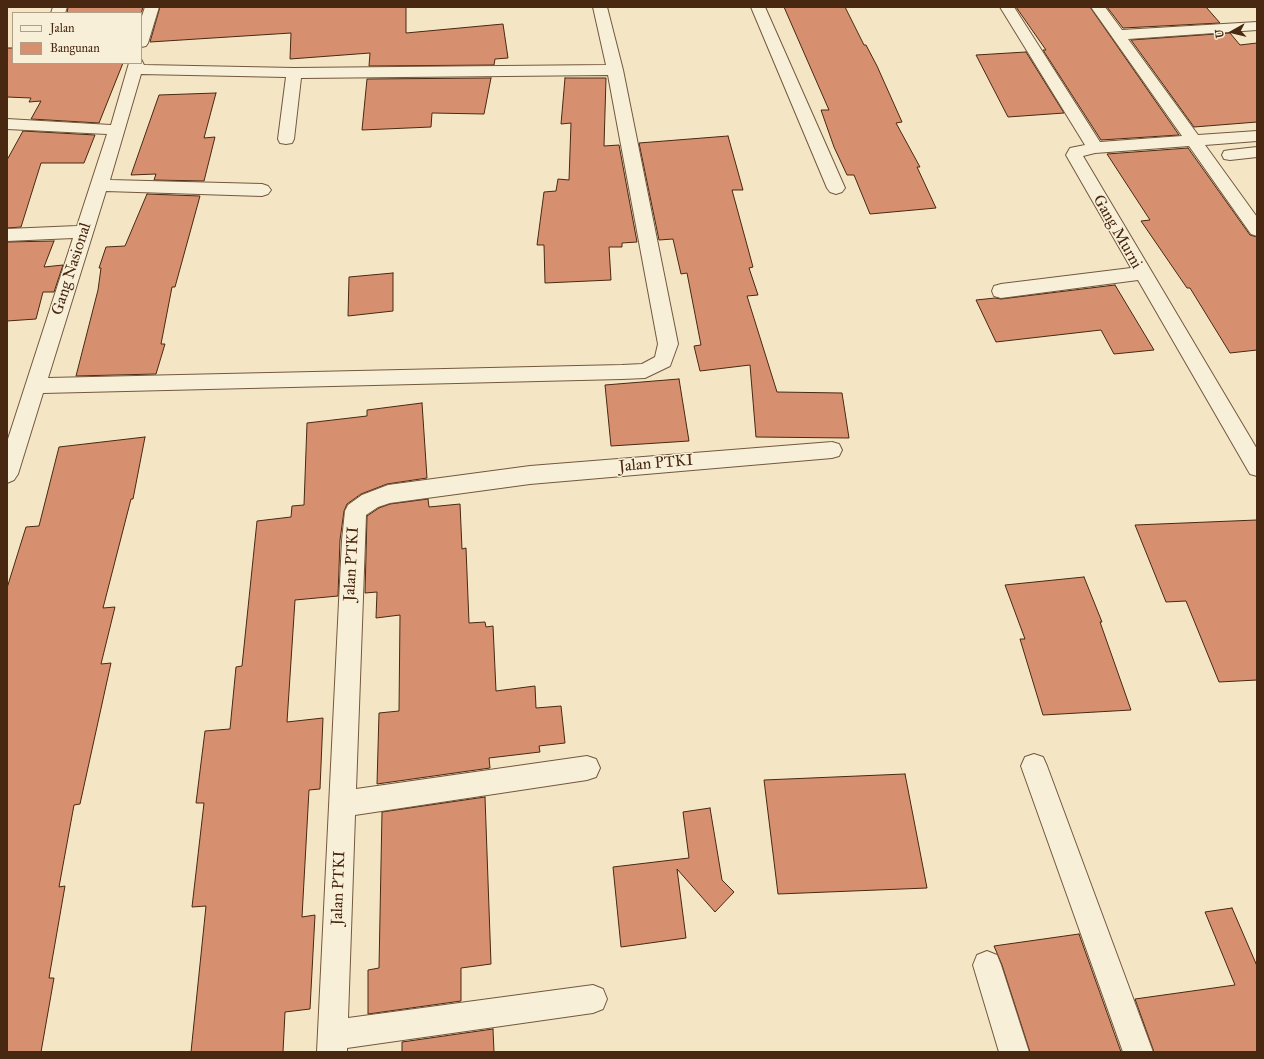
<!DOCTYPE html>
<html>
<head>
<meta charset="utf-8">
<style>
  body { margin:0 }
  #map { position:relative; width:1264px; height:1059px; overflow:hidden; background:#f4e6c5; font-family:"IM FELL Great Primer",serif }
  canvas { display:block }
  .frame { position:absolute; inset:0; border:8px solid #482811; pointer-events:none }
  .legend { position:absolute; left:12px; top:12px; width:130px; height:52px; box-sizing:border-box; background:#f8efd9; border:1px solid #b29f89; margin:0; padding:5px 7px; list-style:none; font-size:12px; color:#482811 }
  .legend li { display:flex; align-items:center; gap:8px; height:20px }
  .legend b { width:20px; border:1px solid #b29f89 }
  .north { position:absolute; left:1212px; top:12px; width:40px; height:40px; -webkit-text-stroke:3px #f8efd9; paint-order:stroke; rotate:262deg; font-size:11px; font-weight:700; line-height:16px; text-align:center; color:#482811 }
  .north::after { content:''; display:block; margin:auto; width:14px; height:18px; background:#482811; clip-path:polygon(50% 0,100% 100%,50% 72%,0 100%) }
</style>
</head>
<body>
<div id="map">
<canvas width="1264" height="1059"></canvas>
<div class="frame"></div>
<ul class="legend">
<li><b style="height:5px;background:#f8efd9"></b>Jalan</li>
<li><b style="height:11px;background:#d69070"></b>Bangunan</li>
</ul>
<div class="north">U</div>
</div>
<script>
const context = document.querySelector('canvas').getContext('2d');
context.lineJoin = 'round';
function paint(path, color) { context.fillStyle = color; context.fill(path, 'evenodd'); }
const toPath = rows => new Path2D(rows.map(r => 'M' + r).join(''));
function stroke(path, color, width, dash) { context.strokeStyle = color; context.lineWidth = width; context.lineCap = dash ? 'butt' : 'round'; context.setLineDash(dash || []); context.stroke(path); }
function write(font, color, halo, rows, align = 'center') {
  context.font = font + ' "IM FELL Great Primer",serif'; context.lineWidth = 3; context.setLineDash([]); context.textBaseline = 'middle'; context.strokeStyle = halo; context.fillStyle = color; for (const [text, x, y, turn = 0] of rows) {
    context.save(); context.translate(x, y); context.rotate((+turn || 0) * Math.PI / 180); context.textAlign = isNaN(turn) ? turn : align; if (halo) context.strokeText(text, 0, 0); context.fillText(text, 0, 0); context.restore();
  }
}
const building = toPath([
  [68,7,143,7,141,14,67,13,68,7],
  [160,7,406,7,406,33,503,24,508,58,495,59,494,65,369,66,370,53,290,59,291,33,150,42,160,7],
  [784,7,845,7,864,45,866,45,877,66,902,122,896,123,920,167,917,167,936,208,870,214,854,175,847,175,834,147,821,110,829,110,784,7],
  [1016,7,1090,7,1179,135,1101,140,1043,50,1046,50,1016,7],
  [1107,7,1206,7,1220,23,1123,28,1107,7],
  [1230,33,1240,45,1257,43,1257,122,1194,127,1131,40,1230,33],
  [7,48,13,48,13,63,123,63,99,123,31,119,41,101,29,102,31,98,7,97,7,48],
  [1026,52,1064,113,1008,117,976,55,1026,52],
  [491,78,484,114,432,113,431,127,362,130,367,79,491,78],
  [565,78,606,78,604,146,619,145,637,242,622,243,622,247,609,247,611,280,545,283,544,245,537,245,544,192,556,191,558,179,569,180,571,123,561,124,565,78],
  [216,93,204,138,215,137,204,181,154,180,156,174,131,175,159,95,216,93],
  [23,131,95,135,84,163,41,163,21,227,7,228,7,160,23,131],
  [728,136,743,190,732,190,753,267,749,268,758,295,747,296,777,392,842,393,849,438,756,437,750,365,700,371,694,346,701,345,687,273,681,274,673,239,659,240,639,143,728,136],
  [1188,148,1250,235,1257,237,1257,350,1230,353,1190,288,1187,288,1141,221,1150,220,1107,154,1188,148],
  [147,194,200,196,175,287,172,287,161,344,165,344,156,374,76,376,98,290,101,268,99,268,106,247,125,246,147,194],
  [54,241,44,267,63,265,54,292,43,292,36,319,7,321,7,242,54,241],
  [393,273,393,311,348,316,349,277,393,273],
  [1115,285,1154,350,1114,354,1101,330,996,342,976,300,995,298,1001,299,1115,285],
  [679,379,689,441,611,446,605,385,679,379],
  [422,403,427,478,387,484,361,494,347,504,344,511,340,540,338,596,295,600,287,722,323,718,320,789,309,790,302,917,315,915,310,1009,285,1012,283,1052,191,1052,206,906,192,907,204,803,196,803,205,731,230,729,236,667,242,666,257,521,291,517,292,506,304,505,307,423,367,416,367,410,422,403],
  [145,437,133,499,131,499,103,608,115,607,101,664,111,663,80,804,74,805,59,887,65,886,49,978,54,978,41,1052,7,1052,7,588,26,527,39,526,59,447,145,437],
  [428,499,429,507,460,504,462,549,466,548,469,623,485,622,486,627,493,626,496,691,535,686,536,708,561,706,565,743,539,746,540,752,489,758,490,768,377,784,379,713,399,711,400,615,376,618,377,592,365,593,367,516,379,508,390,504,428,499],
  [1257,520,1257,680,1219,682,1186,601,1166,602,1135,525,1257,520],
  [1084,577,1102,622,1100,622,1131,710,1043,715,1020,639,1025,639,1005,585,1084,577],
  [905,774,927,888,778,894,764,780,905,774],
  [485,797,491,964,461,968,461,1001,368,1014,368,970,379,968,382,812,485,797],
  [710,808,722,880,734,892,715,912,677,869,686,938,621,947,613,867,689,858,683,812,710,808],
  [1232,908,1257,966,1257,1052,1154,1052,1135,999,1235,985,1205,912,1232,908],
  [1079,934,1121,1052,1030,1052,1002,965,994,946,1079,934],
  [493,1029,494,1052,402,1052,402,1042,493,1029]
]);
const minor = toPath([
  [53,7,67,7,65,13,51,13,53,7],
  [145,7,159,7,148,43,146,46,141,47,141,19,145,7],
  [593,7,607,7,623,70,678,344,670,366,645,378,622,379,43,393,18,474,14,480,7,483,7,442,73,238,7,241,7,229,77,226,107,134,7,129,7,119,111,125,129,63,141,63,141,59,144,65,294,68,606,65,593,7],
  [141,74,286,77,278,139,280,143,286,144,292,143,294,139,301,78,608,75,658,344,655,357,642,364,622,365,48,378,106,191,262,196,268,194,271,190,268,186,262,184,110,180,141,74],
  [751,7,765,7,845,188,842,192,836,194,830,192,827,188,751,7],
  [1000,7,1014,7,1100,142,1182,136,1091,7,1105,7,1122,30,1257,22,1257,30,1128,39,1198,135,1257,131,1257,141,1205,145,1257,217,1257,236,1251,234,1189,146,1095,153,1083,156,1257,449,1257,476,1250,474,1138,280,1001,298,994,296,992,291,994,286,1001,284,1131,268,1066,155,1070,148,1085,145,1000,7],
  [1257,147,1257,157,1230,160,1224,159,1222,155,1224,151,1230,150,1257,147],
  [832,442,839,444,842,450,839,456,832,458,530,484,390,503,378,507,366,515,356,789,587,756,596,759,600,768,596,777,587,780,355,815,348,1018,593,985,603,989,607,999,603,1009,593,1013,347,1048,347,1052,317,1052,342,540,345,511,348,505,362,495,388,485,530,466,832,442],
  [1034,754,1043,757,1047,766,1153,1052,1123,1052,1021,766,1025,757,1034,754],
  [987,951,997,955,1001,965,1029,1052,999,1052,973,965,977,955,987,951]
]);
const streetNames = [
  ["Gang Murni",1117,232,60],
  ["Gang Nasional",72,269,-72],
  ["Jalan PTKI",656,464,-5],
  ["Jalan PTKI",352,564,-87],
  ["Jalan PTKI",339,888,-88]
];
paint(building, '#d69070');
stroke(building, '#482811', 1);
stroke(minor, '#73583e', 2);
paint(minor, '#f8efd9');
write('16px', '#482811', '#f8efd9', streetNames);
</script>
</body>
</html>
